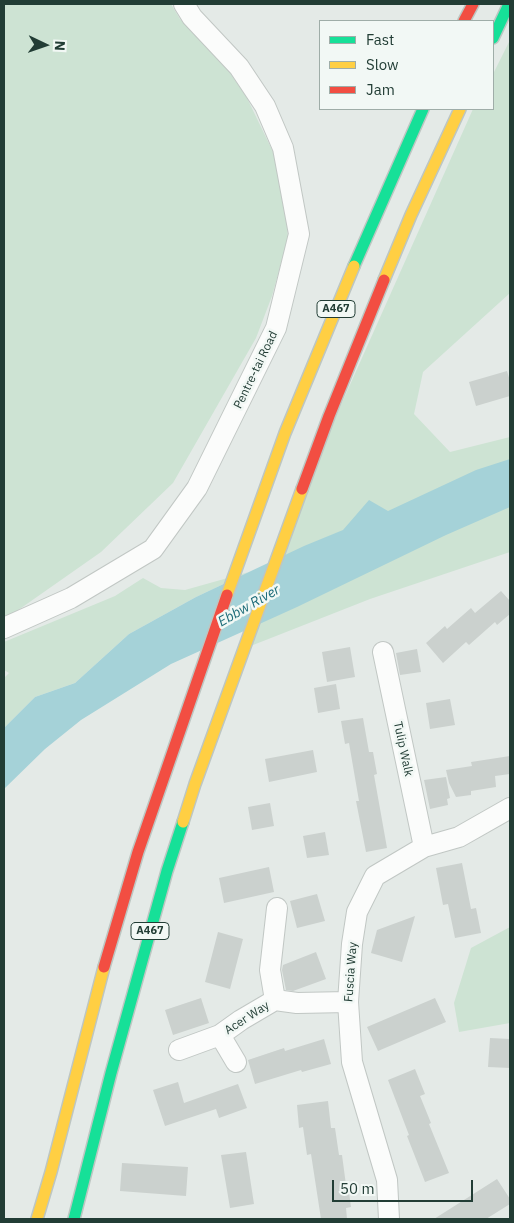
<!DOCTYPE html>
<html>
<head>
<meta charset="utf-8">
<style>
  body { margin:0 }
  #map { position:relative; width:514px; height:1223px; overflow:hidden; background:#e4eae7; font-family:"IBM Plex Sans",sans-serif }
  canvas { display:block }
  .frame { position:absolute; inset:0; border:5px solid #223d35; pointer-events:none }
  .legend { position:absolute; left:319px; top:20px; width:175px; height:90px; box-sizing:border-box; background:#f2f8f5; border:1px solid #9fada8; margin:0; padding:6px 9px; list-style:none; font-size:15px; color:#223d35 }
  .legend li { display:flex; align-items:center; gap:10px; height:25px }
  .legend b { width:25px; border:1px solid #9fada8 }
  .north { position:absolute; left:20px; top:20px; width:50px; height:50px; -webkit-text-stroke:4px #f2f8f5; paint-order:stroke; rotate:93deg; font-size:14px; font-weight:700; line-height:20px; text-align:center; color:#223d35 }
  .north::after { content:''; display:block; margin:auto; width:18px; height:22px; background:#223d35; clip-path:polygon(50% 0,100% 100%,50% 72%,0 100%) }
  .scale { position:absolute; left:332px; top:1180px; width:141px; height:22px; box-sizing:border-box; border:2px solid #223d35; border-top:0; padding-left:6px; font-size:15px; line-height:18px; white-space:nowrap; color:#223d35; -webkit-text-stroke:4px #f2f8f5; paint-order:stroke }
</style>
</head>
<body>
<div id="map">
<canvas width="514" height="1223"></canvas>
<div class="frame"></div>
<ul class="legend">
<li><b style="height:6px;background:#16e098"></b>Fast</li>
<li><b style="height:6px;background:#ffcf43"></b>Slow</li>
<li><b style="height:6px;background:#f24e42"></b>Jam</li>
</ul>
<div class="north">N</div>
<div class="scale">50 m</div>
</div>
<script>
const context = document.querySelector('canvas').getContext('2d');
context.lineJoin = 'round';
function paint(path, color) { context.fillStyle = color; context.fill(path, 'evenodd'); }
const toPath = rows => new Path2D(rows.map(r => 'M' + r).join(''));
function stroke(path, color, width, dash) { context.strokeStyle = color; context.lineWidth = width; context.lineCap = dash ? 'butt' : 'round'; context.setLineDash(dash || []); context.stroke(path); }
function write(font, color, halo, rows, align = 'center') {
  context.font = font + ' "IBM Plex Sans",sans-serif'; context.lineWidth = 5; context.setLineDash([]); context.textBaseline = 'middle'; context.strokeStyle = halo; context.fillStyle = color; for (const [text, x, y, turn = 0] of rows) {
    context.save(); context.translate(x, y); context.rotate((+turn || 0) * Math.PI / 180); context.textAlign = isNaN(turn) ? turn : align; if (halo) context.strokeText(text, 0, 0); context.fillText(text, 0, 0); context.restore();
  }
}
const green = toPath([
  [4,4,171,4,180,19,222,61,247,98,275,156,285,202,288,238,272,296,256,338,173,483,101,552,4,620],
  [510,40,510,293,423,372,414,414,450,452,510,437,510,552,370,599,243,649,295,508,473,109,493,109,493,74],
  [249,572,196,597,129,634,75,683,35,697,4,728,4,678,9,673,4,670,4,642,115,596,143,578,161,588,185,590],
  [510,927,510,1023,459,1032,454,1003,471,948]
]);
const water = toPath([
  [510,459,510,507,446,535,297,607,171,664,81,720,45,749,4,789,4,728,35,697,75,683,129,634,196,597,304,546,343,530,369,500,388,511,476,470]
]);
const building = toPath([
  [507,371,510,381,510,396,476,406,469,382],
  [501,591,510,601,510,614,497,625,495,622,469,645,466,642,443,663,426,643,445,626,447,629,471,608,475,613],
  [350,647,355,677,327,682,322,652],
  [417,649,421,672,400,675,396,653],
  [336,684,340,709,318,713,314,688],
  [450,699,455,725,430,729,426,703],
  [363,718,369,752,373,752,377,774,374,775,387,848,366,852,356,801,359,801,349,743,345,744,341,721],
  [313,750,317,772,269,782,265,759],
  [510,756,510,774,495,776,496,787,471,791,471,795,456,797,449,783,446,770,472,766,471,762],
  [446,777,450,798,447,799,448,805,430,809,424,780],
  [270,803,274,826,252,830,248,807],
  [325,832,329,855,307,858,303,836],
  [462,863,471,909,476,908,481,933,455,938,448,904,443,905,436,868],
  [269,867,274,892,224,903,219,878],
  [317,894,325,921,297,928,290,901],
  [415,916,402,962,371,953,377,930],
  [218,932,243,939,230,989,205,982],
  [316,952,326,979,293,991,286,990,282,970,283,965],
  [201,998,209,1023,173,1035,165,1010],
  [435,998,446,1022,378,1051,367,1027],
  [490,1038,510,1039,510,1068,488,1067],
  [324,1039,331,1064,302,1072,301,1070,255,1084,248,1060,284,1048,285,1051],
  [415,1069,425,1094,420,1096,431,1123,429,1124,449,1173,425,1182,407,1136,409,1135,388,1080],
  [178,1082,184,1103,238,1084,247,1108,219,1118,216,1109,165,1126,153,1090],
  [328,1101,331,1128,335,1128,339,1155,342,1155,346,1185,348,1185,351,1207,346,1208,347,1219,321,1219,311,1154,307,1155,303,1127,299,1128,297,1105],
  [246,1152,254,1204,230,1208,221,1155],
  [122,1163,188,1167,186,1196,120,1191],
  [497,1179,510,1199,510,1204,486,1219,434,1219]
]);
const street = toPath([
  [4,628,71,598,153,549,197,488,276,328,299,234,283,148,265,106,239,67,192,17,184,4],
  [383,652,424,847],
  [275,1000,270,970,277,908],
  [220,1035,236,1062],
  [179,1050,220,1035,241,1020,275,1000,297,1003,348,1002],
  [389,1219,387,1180,352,1062,348,1002,352,944,357,912,375,876,424,847,459,837,510,808]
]);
const fast = toPath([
  [493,38,509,4],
  [354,266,423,109],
  [74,1219,111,1073,167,871,183,822]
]);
const slow = toPath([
  [384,280,411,215,460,109],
  [227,595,285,433,354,266],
  [183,822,195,784,302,489],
  [37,1219,51,1172,104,967]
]);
const jam = toPath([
  [464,21,473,4],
  [302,489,329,416,384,280],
  [104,967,138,852,227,595]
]);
const shields = [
  [336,309,38],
  [150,931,38]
];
const shieldNames = [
  ["A467",336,309],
  ["A467",150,931]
];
const streetNames = [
  ["Pentre-tai Road",256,370,-64],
  ["Tulip Walk",403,749,78],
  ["Fuscia Way",351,972,-86],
  ["Acer Way",247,1018,-33]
];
const waterNames = [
  ["Ebbw River",249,606,-30]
];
paint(green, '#cde3d3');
paint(water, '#a5d2d8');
paint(building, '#cbd1ce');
stroke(street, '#c1c7c4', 22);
stroke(fast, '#bdc6c2', 14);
stroke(slow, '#bdc6c2', 14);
stroke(jam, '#bdc6c2', 14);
stroke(street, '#fbfcfb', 20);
stroke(fast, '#16e098', 11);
stroke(slow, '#ffcf43', 11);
stroke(jam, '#f24e42', 11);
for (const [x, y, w] of shields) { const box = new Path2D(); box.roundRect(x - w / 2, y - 8.5, w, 17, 4); context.fillStyle = '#f2f8f5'; context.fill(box); stroke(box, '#223d35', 1); }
write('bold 11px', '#223d35', null, shieldNames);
write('12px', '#223d35', '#f2f8f5', streetNames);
write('italic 14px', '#1c6b78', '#f2f8f5', waterNames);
</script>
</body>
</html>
